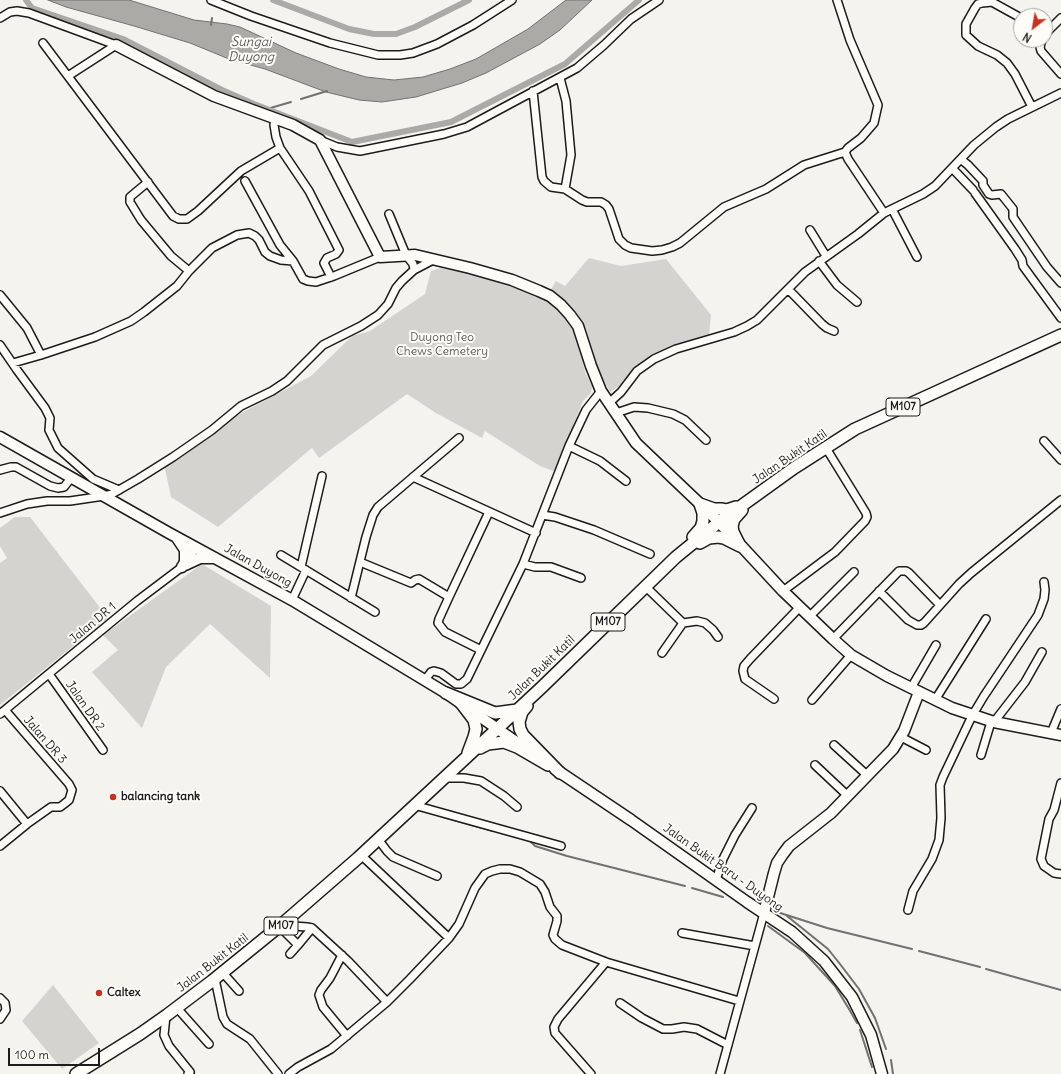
<!DOCTYPE html>
<html>
<head>
<meta charset="utf-8">
<style>
  body { margin:0 }
  #map { position:relative; width:1061px; height:1074px; overflow:hidden; background:#f4f3ee; font-family:Delius,sans-serif }
  canvas { display:block }
  .north { position:absolute; left:1013px; top:8px; width:40px; height:40px; box-sizing:border-box; background:#fdfcf7; border:1px solid #a3a29f; border-radius:50%; rotate:211deg; font-size:11px; font-weight:700; line-height:16px; text-align:center; color:#1c1c1c }
  .north::after { content:''; display:block; margin:auto; width:14px; height:18px; background:#c8321e; clip-path:polygon(50% 0,100% 100%,50% 72%,0 100%) }
  .scale { position:absolute; left:8px; top:1048px; width:92px; height:18px; box-sizing:border-box; border:2px solid #1c1c1c; border-top:0; padding-left:5px; font-size:12px; line-height:14px; white-space:nowrap; color:#1c1c1c; -webkit-text-stroke:3px #fdfcf7; paint-order:stroke }
</style>
</head>
<body>
<div id="map">
<canvas width="1061" height="1074"></canvas>
<div class="north">N</div>
<div class="scale">100 m</div>
</div>
<script>
const context = document.querySelector('canvas').getContext('2d');
context.lineJoin = 'round';
function paint(path, color) { context.fillStyle = color; context.fill(path, 'evenodd'); }
const toPath = rows => new Path2D(rows.map(r => 'M' + r).join(''));
function stroke(path, color, width, dash) { context.strokeStyle = color; context.lineWidth = width; context.lineCap = dash ? 'butt' : 'round'; context.setLineDash(dash || []); context.stroke(path); }
function write(font, color, halo, rows, align = 'center') {
  context.font = font + ' Delius,sans-serif'; context.lineWidth = 4; context.setLineDash([]); context.textBaseline = 'middle'; context.strokeStyle = halo; context.fillStyle = color; for (const [text, x, y, turn = 0] of rows) {
    context.save(); context.translate(x, y); context.rotate((+turn || 0) * Math.PI / 180); context.textAlign = isNaN(turn) ? turn : align; if (halo) context.strokeText(text, 0, 0); context.fillText(text, 0, 0); context.restore();
  }
}
const green = toPath([
  [589,258,621,266,666,259,711,315,709,336,676,344,653,354,633,369,618,387,610,392,599,372,586,329,579,317,565,301,550,291,556,281,565,286],
  [441,268,463,272,538,295,554,306,567,320,574,332,582,356,585,372,592,386,591,393,583,401,557,467,553,471,540,466,485,431,482,438,436,413,407,394,319,458,312,448,218,527,171,497,164,464,232,418,311,376,352,336,370,331,425,294,431,271],
  [15,517,30,517,108,618,0,705,0,563,7,558,0,546,0,528],
  [202,564,271,606,270,678,210,624,166,667,142,728,92,672,118,650,103,635],
  [53,985,99,1043,62,1069,22,1021]
]);
const water = toPath([
  [48,0,129,0,194,20,227,24,240,27,296,53,339,69,366,77,394,80,423,77,450,69,476,59,528,29,566,0,592,0,560,30,540,44,486,73,462,83,416,97,382,102,359,100,326,92,265,69,229,59,190,43,134,26,66,7,48,0]
]);
const stream = toPath([
  [211,25,212,18],
  [301,99,327,91],
  [267,109,291,102],
  [443,817,493,831],
  [530,841,535,846,567,856,685,886],
  [692,888,723,897],
  [774,911,827,928,912,949],
  [787,916,828,949,840,964,859,989,875,1018,886,1049],
  [768,926,805,953,835,986,849,1009,857,1023],
  [919,951,980,967],
  [986,969,1061,990],
  [860,1030,872,1067],
  [891,1060,893,1074]
]);
const canal = toPath([
  [26,0,32,8,123,39,222,90,254,104,352,142,451,122,565,64,639,0],
  [273,0,349,29,374,34,396,34,415,27,469,0]
]);
const street = toPath([
  [211,0,251,16,330,43,378,55,400,55,413,53,437,44,473,25,512,0],
  [837,0,850,40,878,105,874,123,861,138,848,148,845,152],
  [992,0,992,2,1021,18],
  [992,2,982,3,978,4,975,8,966,24,966,35,978,46,997,55,1007,63,1015,74,1032,107],
  [0,18,10,12,17,11,29,13,116,45],
  [1045,34,1061,18],
  [1042,40,1040,47,1041,51,1061,74],
  [43,43,170,212,173,216,179,219,187,219,198,211,241,171,280,148,276,137,274,125,275,119],
  [68,76,116,45],
  [560,78,566,101,571,155,565,189],
  [533,91,542,177,544,181,551,187,565,189,582,200,587,202,601,202,606,205,609,209,619,239,625,245,631,248,652,251,662,250,672,247,680,243,724,207,766,189,804,165,845,152,848,159,884,213],
  [320,140,337,147,360,151,444,134,467,127,577,68,604,45,631,19,659,0],
  [280,148,309,191,339,250,336,254,327,258,324,263,331,277],
  [960,160,963,161,968,165,983,181,983,185,989,194,992,195,1001,194,1013,209,1013,217,1047,267,1061,283],
  [952,168,973,190],
  [245,181,280,245,293,261,303,279,308,281,316,282,334,276,380,257],
  [148,182,130,197,130,202,141,220,171,256,189,271],
  [975,193,1015,249,1022,260,1023,266,1061,318],
  [892,209,917,257],
  [389,214,406,255,413,264,414,270],
  [810,230,826,256],
  [819,261,837,285,857,302],
  [788,289,822,324,827,328,834,331],
  [0,295,27,328,41,355],
  [0,345,17,370,45,408,50,418,49,430,58,448,93,479,119,490],
  [13,363,41,355,95,337,131,321,144,312,177,286,189,271,212,248,237,235,249,233,255,236,259,240,265,252,270,256,281,260,293,261],
  [609,403,621,392,637,371,654,359,676,349,734,332,747,326,757,320,805,272,858,234,884,213,923,194,935,186,974,145,996,127,1008,119,1061,93],
  [616,413,634,407,648,408,673,414,685,420,706,440],
  [1044,441,1061,460],
  [569,446,600,461,626,481],
  [0,470,11,467,16,467,50,486,58,488,64,487,71,478],
  [413,477,536,533],
  [0,513,27,504,47,501,70,501,104,496,112,494,138,479,173,457,212,430,241,406,272,391,287,381,323,345,361,326,378,315,388,304,396,288,402,281,414,270,433,260],
  [542,515,555,517,594,530,650,554],
  [281,555,375,612],
  [360,562,411,583,415,580,419,579,449,597],
  [523,564,535,567,551,567,581,578],
  [301,567,322,476],
  [646,587,683,623,662,653],
  [783,591,835,552,865,521,867,517,866,513,826,448],
  [879,591,908,620,917,625,921,625,924,623,959,584,971,573,1061,500],
  [351,598,366,537,373,515,378,507,459,438],
  [292,600,306,570],
  [809,617,854,572],
  [683,623,697,621,705,623,713,630,718,637],
  [833,639,899,571,906,571,909,573,940,605],
  [481,650,445,632,438,623,439,619,449,597,489,512],
  [49,674,103,750],
  [425,680,431,672,434,671,441,673,456,684,461,684,467,679,523,564,569,446,586,410,601,391],
  [911,688,936,645],
  [774,699,745,679,743,671,744,666,750,659,799,608],
  [812,700,851,655],
  [935,700,986,619],
  [0,714,137,601,182,567,197,547],
  [994,722,1025,682,1042,652],
  [1051,733,1061,709],
  [901,737,926,750],
  [834,745,868,776],
  [981,755,991,722],
  [815,765,848,796],
  [443,778,464,778,481,781,504,796,517,807],
  [1061,783,1054,810,1049,819,1041,859,1044,866,1054,873,1061,874],
  [0,791,27,824],
  [414,805,561,846],
  [378,839,387,851,393,857,437,876],
  [0,846,27,824,51,807,60,807,64,804,69,800,72,790,69,784,5,710],
  [361,855,449,938],
  [716,880,723,859,735,835,752,808],
  [908,910,913,891,932,859,939,840,941,818,940,785,943,777,972,716,984,696,1038,615,1044,599,1045,590,1044,582],
  [281,925,307,927,312,928,348,961,387,1002],
  [280,927,298,945,312,928],
  [682,933,755,946],
  [290,954,298,945],
  [342,955,330,978,321,990,319,995,323,1007,347,1036],
  [223,973,239,991],
  [215,979,223,1017,227,1024,250,1039,278,1074],
  [0,998,5,1003,6,1010,0,1019],
  [620,1003,642,1018,663,1029,672,1029,684,1027,697,1029,728,1045],
  [177,1008,209,1044],
  [166,1016,164,1035,169,1046,190,1072,188,1074],
  [289,1074,298,1067,331,1049,387,1002,410,979,449,938,459,924,475,888,485,874,492,871,500,869,510,869,520,872,540,884,545,892,550,907,557,916,557,921,553,935,555,939,562,945,606,962,739,1001],
  [591,1074,555,1033,554,1027,558,1019,606,962],
  [720,1074,764,913]
]);
const secondary = toPath([
  [116,45,214,96,293,125,320,140,380,257,415,255,470,268,512,280,539,291,550,296,561,305,570,315,578,326,591,366,601,391,636,443,719,522,783,591,833,639,851,655,887,676,952,708,994,722,1061,735],
  [0,437,169,533,292,600,446,693,525,748],
  [177,538,185,550,185,562,182,567],
  [185,565,200,558,215,558],
  [555,769,631,820,747,902,792,932,824,961,852,997,871,1035,882,1074],
  [764,913,774,873,777,863,783,854,789,846,831,813,893,749,904,731,919,692]
]);
const primary = toPath([
  [700,504,714,509,721,509,727,510,736,507],
  [693,537,701,528,703,521,703,513,700,504],
  [700,543,709,538,718,537,724,538,740,546],
  [740,546,733,532,732,526,734,519,742,510],
  [446,693,495,713,517,710],
  [461,703,474,720,476,729,474,737,468,753],
  [527,706,522,712,519,722,520,729,523,735,560,773],
  [480,748,488,744,504,742,517,747,548,765],
  [76,1074,140,1034,167,1015,212,981,281,925,358,858,541,688,676,557,719,522,794,468,855,429,1061,335]
]);
const markers = [
  [113,797,4,"#c8321e"],
  [99,993,4,"#c8321e"]
];
const shields = [
  [903,407,34],
  [608,622,34],
  [281,926,34]
];
const shieldNames = [
  ["M107",903,407],
  ["M107",608,622],
  ["M107",281,926]
];
const parkNames = [
  ["Duyong Teo",442,338],
  ["Chews Cemetery",442,352]
];
const streetNames = [
  ["Jalan Bukit Katil",790,457,-34],
  ["Jalan Duyong",258,566,29],
  ["Jalan DR 1",93,623,-40],
  ["Jalan Bukit Katil",542,668,-44],
  ["Jalan DR 2",85,706,55],
  ["Jalan DR 3",45,740,49],
  ["Jalan Bukit Baru - Duyong",723,868,35],
  ["Jalan Bukit Katil",213,963,-38]
];
const poiNames = [
  ["balancing tank",121,797],
  ["Caltex",107,993]
];
const waterNames = [
  ["Sungai",251,42],
  ["Duyong",251,57]
];
paint(green, '#d4d3cf');
paint(water, '#abaaa6');
stroke(water, '#72716f', 1);
stroke(stream, '#72716f', 2);
stroke(canal, '#abaaa6', 6);
stroke(street, '#1c1c1c', 10);
stroke(secondary, '#1c1c1c', 13);
stroke(primary, '#1c1c1c', 14);
stroke(street, '#fdfcf7', 7);
stroke(secondary, '#fdfcf7', 10);
stroke(primary, '#fdfcf7', 11);
for (const [x, y, r, color] of markers) { const dot = new Path2D(); dot.arc(x, y, r, 0, 2 * Math.PI); context.fillStyle = color; context.fill(dot); stroke(dot, '#fdfcf7', 1.5); }
for (const [x, y, w] of shields) { const box = new Path2D(); box.roundRect(x - w / 2, y - 9, w, 18, 3); context.fillStyle = '#fdfcf7'; context.fill(box); stroke(box, '#1c1c1c', 1); }
write('bold 11px', '#1c1c1c', null, shieldNames);
write('12px', '#5c5c5b', '#fdfcf7', parkNames);
write('12px', '#1c1c1c', '#fdfcf7', streetNames);
write('bold 12px', '#1c1c1c', '#fdfcf7', poiNames, 'left');
write('italic 13px', '#5c5c5a', '#fdfcf7', waterNames);
</script>
</body>
</html>
